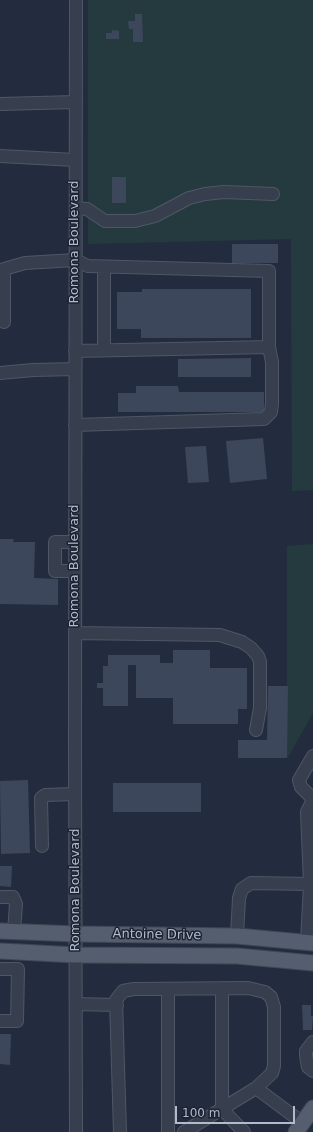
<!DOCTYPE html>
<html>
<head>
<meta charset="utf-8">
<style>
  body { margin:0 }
  #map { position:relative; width:313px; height:1132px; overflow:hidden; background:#232c3e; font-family:"DejaVu Sans",sans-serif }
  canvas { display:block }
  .scale { position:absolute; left:175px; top:1106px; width:120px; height:18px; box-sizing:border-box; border:2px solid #b3bac9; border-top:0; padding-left:5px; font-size:12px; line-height:14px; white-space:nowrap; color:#b3bac9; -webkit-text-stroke:3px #1c2433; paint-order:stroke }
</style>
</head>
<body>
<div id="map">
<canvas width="313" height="1132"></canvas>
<div class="scale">100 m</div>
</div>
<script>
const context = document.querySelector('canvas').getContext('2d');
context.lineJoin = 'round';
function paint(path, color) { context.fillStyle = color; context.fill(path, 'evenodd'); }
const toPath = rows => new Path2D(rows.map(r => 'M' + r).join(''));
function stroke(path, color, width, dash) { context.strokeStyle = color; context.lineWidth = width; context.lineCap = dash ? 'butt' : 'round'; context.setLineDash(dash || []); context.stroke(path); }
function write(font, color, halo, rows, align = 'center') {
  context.font = font + ' "DejaVu Sans",sans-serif'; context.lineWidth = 3; context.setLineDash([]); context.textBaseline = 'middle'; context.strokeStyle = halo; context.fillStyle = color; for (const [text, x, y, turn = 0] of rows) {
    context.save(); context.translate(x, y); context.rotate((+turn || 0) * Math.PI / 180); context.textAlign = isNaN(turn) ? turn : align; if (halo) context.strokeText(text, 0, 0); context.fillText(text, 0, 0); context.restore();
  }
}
const green = toPath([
  [88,0,313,0,313,490,292,491,291,239,88,244],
  [313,544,313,713,287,759,287,546]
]);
const building = toPath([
  [135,14,142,14,143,42,133,42,133,29,129,29,128,21,135,21],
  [112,30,119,31,119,39,106,39,106,33,112,33],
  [112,177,126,177,126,203,112,203],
  [232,244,278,244,278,263,232,263],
  [142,289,251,289,251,338,141,338,141,329,117,329,117,292,142,292],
  [251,358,251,377,178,377,178,359],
  [136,386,178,386,179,392,264,392,264,412,118,412,118,393,136,393],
  [263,438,267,479,230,483,226,441],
  [206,446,209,482,188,483,185,447],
  [0,539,14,539,13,542,35,542,34,578,58,579,58,605,0,604],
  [173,650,210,650,210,668,247,668,247,709,238,709,238,724,173,724,173,698,136,698,136,665,128,665,128,706,103,706,103,688,97,688,97,683,103,683,103,666,108,666,108,655,160,655,160,663,173,663],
  [268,686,288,686,287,758,238,758,238,740,267,740],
  [28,780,30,853,1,854,0,781],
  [113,783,201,783,201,812,113,812],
  [0,866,12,866,11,887,0,886],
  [302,1005,311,1005,311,1016,313,1016,312,1030,303,1030],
  [0,1034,11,1034,10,1065,0,1064]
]);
const minor = toPath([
  [0,104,76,102],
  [0,156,75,160],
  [76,208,87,209,105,221,135,221,155,216,189,198,205,194,224,192,273,194],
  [104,267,104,350],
  [4,322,4,269,25,263,75,260,88,266,269,271,269,347,75,351],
  [0,373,33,370,75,369],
  [75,425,264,419,271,412,272,403,272,362,269,347],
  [75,542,55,542,55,571,75,571],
  [75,633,220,635,242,642,251,648,258,656,260,662,260,708,256,730],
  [313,756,299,780,301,787,313,799],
  [42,846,41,798,45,795,75,794],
  [0,897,13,897,16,904,14,932],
  [237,936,239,898,242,889,251,883,310,884,313,880],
  [307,942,310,884,307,812,313,800],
  [0,969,18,969,17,1021,0,1021],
  [222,988,222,1109,244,1132],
  [168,989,168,1132],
  [76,1004,117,1005],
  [313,1042,306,1051,306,1055,308,1067,313,1071],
  [256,1088,303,1123],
  [76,1132,75,742,76,0],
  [120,1132,116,1000,123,991,134,989,248,988,265,992,271,997,274,1007,274,1066,272,1073,256,1088,184,1132]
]);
const major = toPath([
  [0,931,76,934,237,936,313,943],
  [0,951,76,955,237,956,313,963],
  [296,1132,313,1108]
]);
const streetNames = [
  ["Romona Boulevard",75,242,-90],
  ["Romona Boulevard",75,566,-90],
  ["Romona Boulevard",76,890,-90],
  ["Antoine Drive",157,935,1]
];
paint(green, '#253a3f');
paint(building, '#3d475b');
stroke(minor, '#4f5766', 14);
stroke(major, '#404857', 17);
stroke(minor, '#373f4e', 12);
stroke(major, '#555e6e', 15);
write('13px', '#b3bac9', '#1c2433', streetNames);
</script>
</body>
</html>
